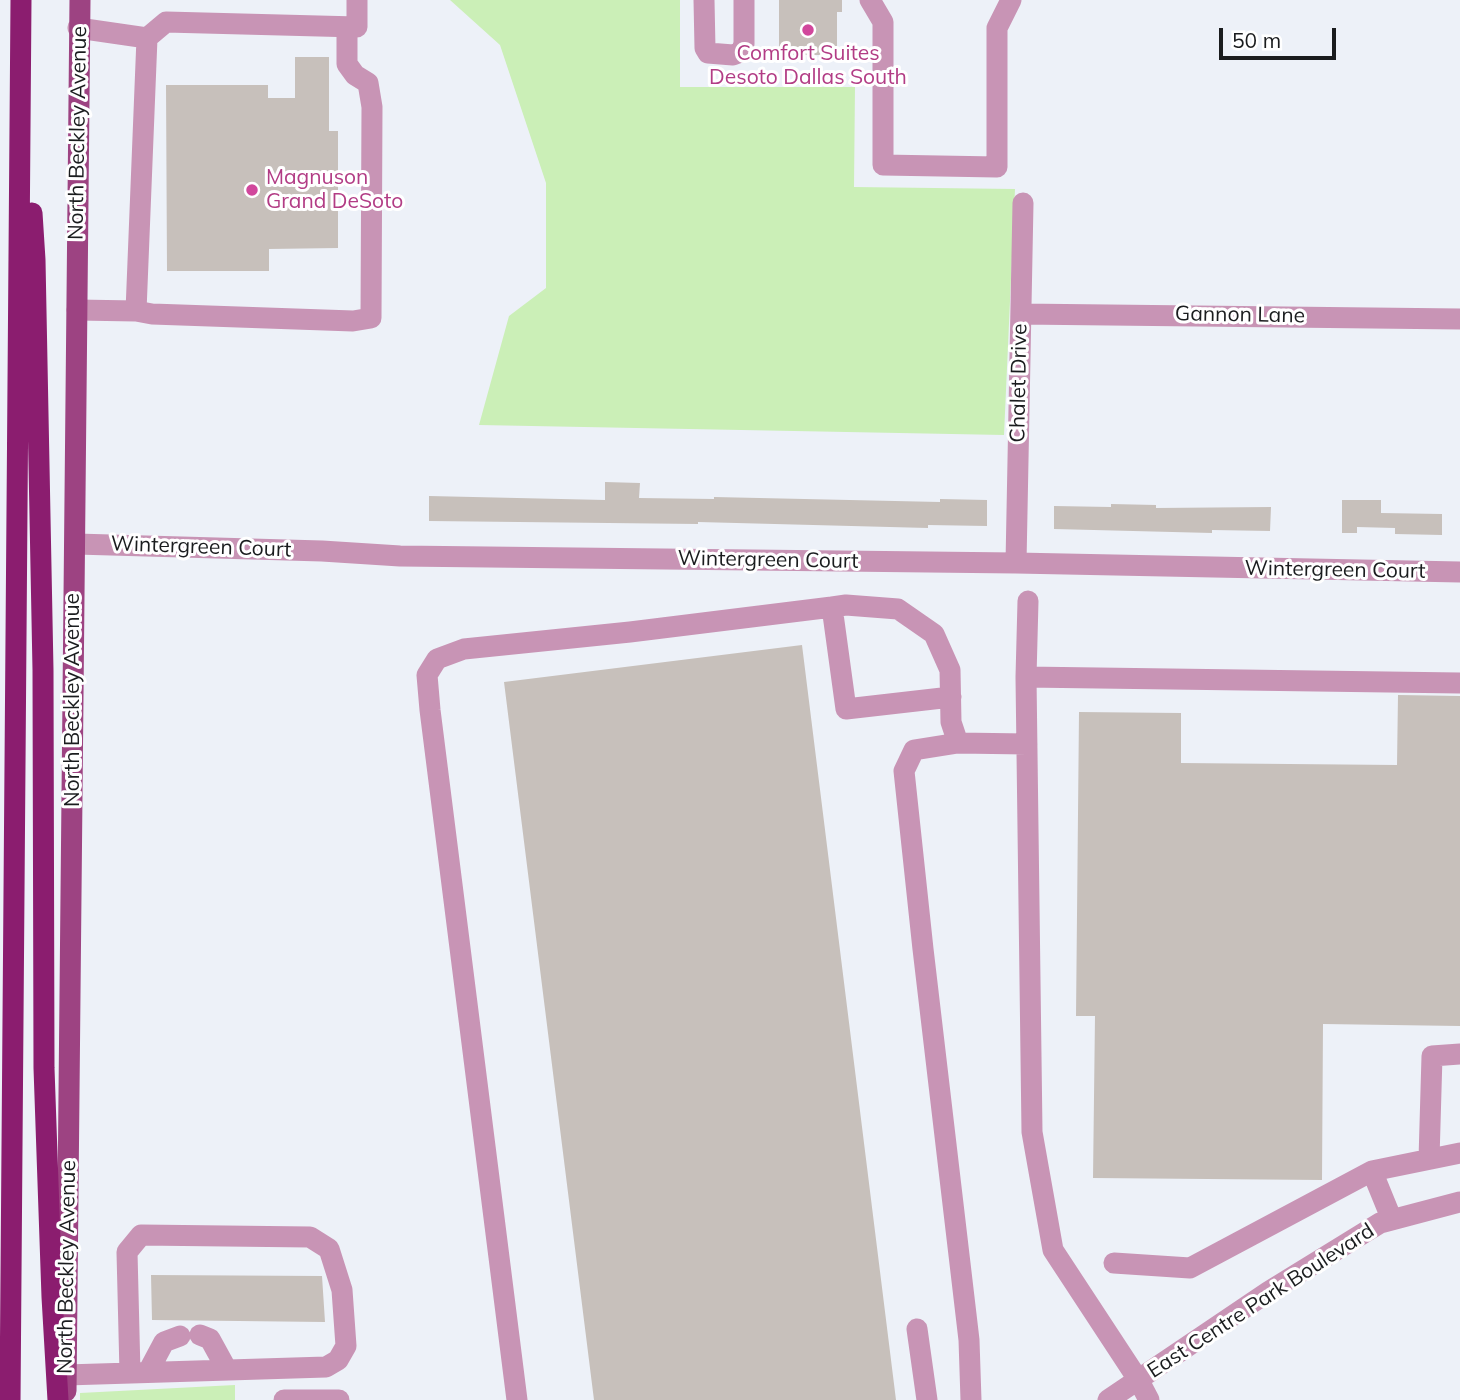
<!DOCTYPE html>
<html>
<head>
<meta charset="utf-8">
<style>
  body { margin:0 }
  #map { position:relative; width:1460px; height:1400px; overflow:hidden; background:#edf1f8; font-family:Mulish,sans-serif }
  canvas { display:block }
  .scale { position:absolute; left:1219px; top:28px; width:117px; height:32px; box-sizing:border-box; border:4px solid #1a1c1e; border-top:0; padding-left:9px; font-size:21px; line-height:24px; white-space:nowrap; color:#1a1c1e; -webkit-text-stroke:5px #fff; paint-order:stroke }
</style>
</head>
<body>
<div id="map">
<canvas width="1460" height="1400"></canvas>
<div class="scale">50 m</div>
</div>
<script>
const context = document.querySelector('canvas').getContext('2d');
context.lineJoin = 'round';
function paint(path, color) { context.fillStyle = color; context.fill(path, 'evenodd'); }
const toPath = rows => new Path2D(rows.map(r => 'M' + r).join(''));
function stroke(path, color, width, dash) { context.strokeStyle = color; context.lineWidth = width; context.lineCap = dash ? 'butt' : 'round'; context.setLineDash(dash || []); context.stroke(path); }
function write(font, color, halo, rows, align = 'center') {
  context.font = font + ' Mulish,sans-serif'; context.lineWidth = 6; context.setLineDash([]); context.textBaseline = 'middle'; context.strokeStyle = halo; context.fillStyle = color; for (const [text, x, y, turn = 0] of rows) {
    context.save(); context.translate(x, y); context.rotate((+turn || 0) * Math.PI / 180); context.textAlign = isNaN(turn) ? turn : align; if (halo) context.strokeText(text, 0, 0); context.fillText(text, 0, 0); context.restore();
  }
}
const green = toPath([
  [450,0,680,0,680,87,855,87,854,187,1015,189,1004,435,479,425,509,316,546,288,546,183,500,45],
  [235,1385,235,1400,80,1400,80,1393]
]);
const building = toPath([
  [779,0,842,0,842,12,837,12,837,48,834,48,834,55,779,55],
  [295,57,329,57,329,131,338,131,338,248,269,249,269,271,167,271,166,85,268,85,268,98,295,98],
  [605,482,640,483,639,498,714,499,714,497,940,502,940,499,987,500,987,526,928,525,928,528,698,522,698,524,429,521,429,496,605,500],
  [1342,500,1381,500,1381,513,1442,514,1442,535,1395,534,1395,528,1357,527,1357,533,1342,533],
  [1111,504,1156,505,1156,508,1271,507,1270,531,1212,530,1212,533,1054,529,1054,506,1111,507],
  [802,645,896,1400,594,1400,504,682],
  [1398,695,1460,696,1460,1026,1323,1024,1322,1180,1093,1178,1095,1016,1076,1016,1079,712,1181,713,1181,763,1397,765],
  [151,1275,322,1276,325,1322,152,1320]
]);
const minor = toPath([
  [704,0,705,48,708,53,733,55,741,52,744,44,744,0],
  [870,0,883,22,883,165,997,167,997,28,1011,0],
  [147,38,166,22,357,27,357,0],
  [77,310,136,311,147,38,78,28],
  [136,311,152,314,353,321,371,318,372,107,368,83,355,75,347,64,347,27],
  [1021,314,1460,319],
  [76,544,322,551,400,556,1016,563,1460,572],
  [1016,563,1023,203],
  [1028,601,1026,677,1032,1132,1053,1250,1139,1381,1149,1400],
  [832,607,846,709,951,697],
  [1026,677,1460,683],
  [1429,1159,1432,1056,1460,1054],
  [1372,1171,1392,1220],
  [1114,1263,1190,1268,1372,1171,1460,1153],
  [917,1329,927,1400],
  [200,1335,210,1339,227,1370],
  [148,1372,164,1342,180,1336],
  [66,1375,326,1367,338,1360,346,1346,342,1290,329,1249,310,1237,141,1235,127,1252,130,1373],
  [284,1400,339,1400],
  [517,1400,430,710,427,675,437,659,464,649,630,632,832,607,846,605,898,609,934,634,950,670,951,722,958,743],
  [971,1400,969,1340,923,949,904,771,914,750,958,743,1027,744],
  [1108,1400,1268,1292,1380,1223,1460,1202]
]);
const major = toPath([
  [66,1391,80,0]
]);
const highway = toPath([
  [32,213,35,260,43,670,44,1068,52,1297,58,1400],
  [10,1400,21,0]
]);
const markers = [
  [808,30,7,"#d1479c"],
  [252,190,7,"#d1479c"]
];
const hotelNames = [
  ["Comfort Suites",808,54],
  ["Desoto Dallas South",808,78],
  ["Magnuson",266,178,"left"],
  ["Grand DeSoto",266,202,"left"]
];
const streetNames = [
  ["North Beckley Avenue",78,133,-89],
  ["Gannon Lane",1240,315,1],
  ["Chalet Drive",1019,383,-89],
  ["Wintergreen Court",201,547,2],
  ["Wintergreen Court",768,560,1],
  ["Wintergreen Court",1335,570,1],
  ["North Beckley Avenue",73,700,-90],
  ["North Beckley Avenue",67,1267,-89],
  ["East Centre Park Boulevard",1261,1301,-33]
];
paint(green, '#cbefb7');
paint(building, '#c7c0bb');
stroke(minor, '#c894b5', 21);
stroke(major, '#9d4382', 21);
stroke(highway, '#8b1d6f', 21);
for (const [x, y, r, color] of markers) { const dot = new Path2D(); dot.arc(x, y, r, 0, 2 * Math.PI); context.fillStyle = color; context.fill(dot); stroke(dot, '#fff', 2.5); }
write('21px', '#b23c85', '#fff', hotelNames);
write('21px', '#1a1c1e', '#fff', streetNames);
</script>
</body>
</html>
